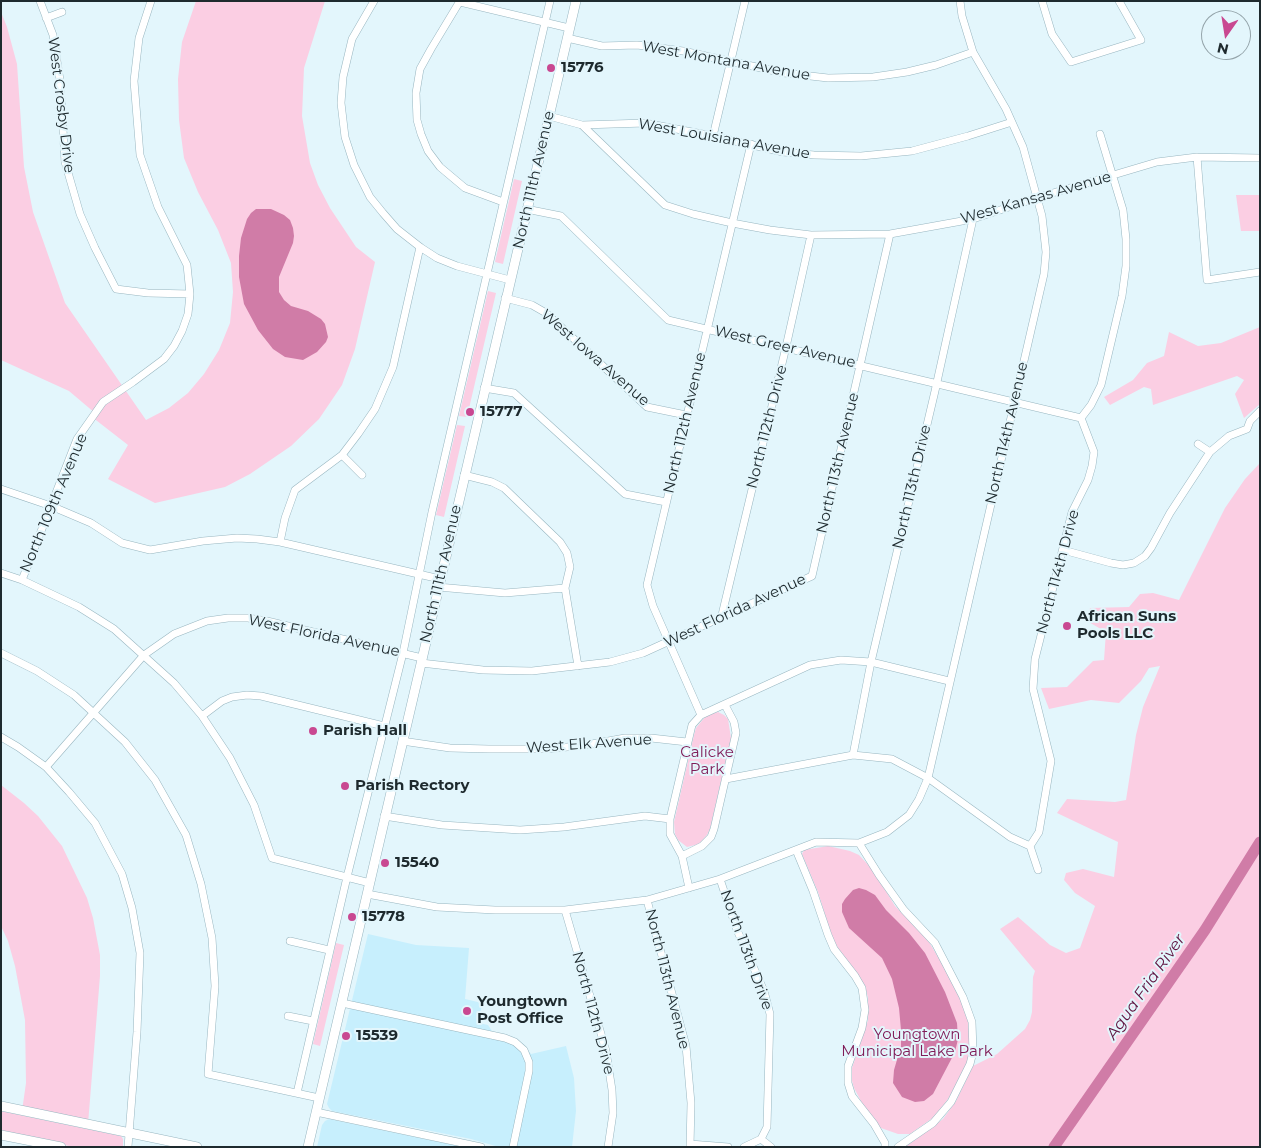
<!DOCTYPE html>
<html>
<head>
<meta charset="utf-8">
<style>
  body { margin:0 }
  #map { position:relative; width:1261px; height:1148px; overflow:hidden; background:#e3f6fc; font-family:Montserrat,sans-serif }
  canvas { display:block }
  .frame { position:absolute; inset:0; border:2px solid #1e2a2e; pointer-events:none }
  .north { position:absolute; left:1201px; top:10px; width:50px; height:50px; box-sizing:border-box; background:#e3f6fc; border:1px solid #94a4aa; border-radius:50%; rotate:193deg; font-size:14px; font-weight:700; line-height:20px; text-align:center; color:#1e2a2e }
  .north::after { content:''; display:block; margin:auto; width:18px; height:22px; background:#c94891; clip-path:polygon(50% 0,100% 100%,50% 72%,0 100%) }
</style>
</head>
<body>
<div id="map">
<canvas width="1261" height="1148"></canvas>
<div class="frame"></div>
<div class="north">N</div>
</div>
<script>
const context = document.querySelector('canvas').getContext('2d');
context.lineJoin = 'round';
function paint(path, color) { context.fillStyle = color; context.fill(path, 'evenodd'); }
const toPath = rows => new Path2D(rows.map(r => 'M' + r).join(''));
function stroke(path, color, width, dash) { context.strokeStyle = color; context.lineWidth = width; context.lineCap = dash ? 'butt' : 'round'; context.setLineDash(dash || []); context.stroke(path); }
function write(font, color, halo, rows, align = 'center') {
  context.font = font + ' Montserrat,sans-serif'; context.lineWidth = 4; context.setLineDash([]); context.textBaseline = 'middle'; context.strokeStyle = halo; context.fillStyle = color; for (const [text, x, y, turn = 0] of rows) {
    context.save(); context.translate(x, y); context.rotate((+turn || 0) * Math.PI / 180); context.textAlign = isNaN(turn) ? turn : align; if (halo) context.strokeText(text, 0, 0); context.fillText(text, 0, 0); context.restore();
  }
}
const built = toPath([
  [368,934,416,945,469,948,465,999,482,1003,479,1023,488,1025,492,1031,513,1038,523,1044,531,1054,566,1046,574,1078,576,1111,572,1147,499,1147,471,1139,332,1111,329,1108,327,1104],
  [329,1119,458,1146,460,1147,317,1147,322,1125,325,1121]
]);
const green = toPath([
  [196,1,325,1,304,68,302,116,310,163,318,185,330,208,356,247,375,262,355,349,342,385,319,419,291,446,250,474,225,487,155,503,108,479,128,445,92,417,95,413,69,391,1,360,1,12,7,27,17,64,24,167,33,212,65,303,146,420,169,408,188,393,204,374,219,350,230,323,233,292,231,263,218,230,198,192,184,158,179,120,178,79,182,42],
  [514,179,522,181,503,264,495,262],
  [1236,195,1260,195,1260,231,1241,231],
  [488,291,496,293,467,417,459,416],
  [1260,327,1260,404,1244,418,1235,394,1244,380,1237,376,1153,405,1151,389,1144,387,1110,405,1104,397,1133,380,1147,363,1164,356,1169,332,1198,346,1221,343],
  [457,425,465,426,444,517,436,515],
  [1260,463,1260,1147,905,1147,943,1119,956,1101,973,1066,997,1054,1025,1029,1030,1020,1032,1012,1033,977,1035,971,1000,929,1018,917,1050,945,1066,953,1080,948,1095,906,1075,893,1064,880,1066,873,1083,869,1114,877,1118,842,1057,813,1067,799,1115,802,1126,800,1136,735,1143,707,1160,666,1149,668,1141,681,1119,703,1091,700,1049,709,1041,688,1067,687,1093,661,1104,660,1106,632,1087,621,1090,608,1129,607,1140,594,1153,593,1179,600,1225,508,1245,479],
  [718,712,724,715,728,719,731,738,710,829,707,835,699,844,687,847,678,840,675,834,674,822,694,735,696,728,705,717,711,714],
  [1,785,24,803,38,816,62,846,87,898,93,918,100,955,100,976,88,1124,22,1111,26,1083,25,1020,15,966,8,941,1,926],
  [828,846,850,851,859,855,873,870,895,906,926,937,944,967,961,1000,969,1024,972,1045,968,1061,950,1096,937,1115,910,1134,898,1134,881,1128,863,1105,854,1088,851,1077,852,1068,868,1020,868,998,865,986,859,976,840,952,832,937,818,892,802,854,804,850],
  [336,943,344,945,320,1046,313,1044],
  [1,1111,121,1136,123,1139,123,1147,74,1147,1,1132]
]);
const water = toPath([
  [256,209,271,209,284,215,290,220,293,228,294,236,293,243,279,277,279,292,284,300,291,306,308,311,321,319,325,324,328,337,326,342,317,352,303,360,285,357,273,349,258,330,244,304,239,277,239,256,241,238,247,219,251,213],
  [859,888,866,890,875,895,886,910,909,933,925,953,945,992,957,1023,958,1039,955,1052,933,1094,924,1101,915,1102,902,1097,893,1083,894,1070,901,1046,901,1030,899,1008,892,979,882,958,849,928,842,912,842,904,845,899,853,890]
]);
const river = toPath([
  [1054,1147,1205,930,1260,842]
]);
const minor = toPath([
  [40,1,53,35,60,80,65,162,80,214,95,248,116,289,148,293,190,294],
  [374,1,352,39,343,77,341,103,345,137,354,165,370,197,383,213,397,229,420,247,437,258,457,266,510,280],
  [460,1,431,49,420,69,416,93,417,120,421,134,428,151,440,167,465,188,503,202],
  [1042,1,1052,34,1071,62,1141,40,1119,1],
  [460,2,569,28],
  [46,18,62,12],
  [567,38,602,46,637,45,683,51,784,73,828,78,873,77,907,72,936,65,973,52],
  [549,116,582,125,665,205,693,214,732,223,770,230,811,235,890,234,973,219,1036,198,1157,162,1197,157,1260,158],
  [582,125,645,123,713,136,783,152,814,155,861,156,912,151,968,136,1012,122],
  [713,136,745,1],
  [1197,157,1207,280,1260,272],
  [526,209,561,216,668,320,1081,418],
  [505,298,532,305,546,313,647,407,686,415],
  [484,388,514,393,625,494,666,502],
  [1081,418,1091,405,1101,385,1122,296,1126,266,1126,239,1123,210,1100,134],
  [1198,444,1210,452],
  [342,455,362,475],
  [464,475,492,482,504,488,560,542,567,553,570,567,565,588,578,666],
  [1,489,51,506,91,523,122,543,150,550,203,541,237,538,257,539,280,542,440,579],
  [280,542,285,518,295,490,342,455,358,434,375,409,393,367,420,247],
  [1063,550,1111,563,1123,565,1134,563,1145,556,1151,548,1170,513,1210,452,1229,436,1247,429,1250,421,1260,411],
  [1,573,22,580,79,607,114,629,174,683,202,716,230,758,254,805,272,858,370,883],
  [22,580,77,439,103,402,133,382,164,359,174,346,182,331,188,314,190,294,187,265,158,207,140,155,134,81,139,38,151,1],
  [438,587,505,593,565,588],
  [721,619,786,347,811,235],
  [1,653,37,671,74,695,125,742,155,780,186,835,201,884,212,938,215,986,208,1074,319,1098],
  [421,663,483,670,532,671,610,662,643,653,812,576,890,234],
  [701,715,653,606,647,585,751,144],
  [202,716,222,701,232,697,247,695,261,696,384,726],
  [1,737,18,747,46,767,69,792,95,823,122,874,132,908,140,953,137,1032,128,1147],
  [402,741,450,748,489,749,548,749,586,745,625,738,651,738,687,742],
  [853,755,871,662,935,391,973,219],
  [46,767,144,655,174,634,207,621,228,618,248,618,267,621,422,658],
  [726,779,853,755,892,759,928,778,1010,837,1030,846],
  [384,816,442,825,520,830,564,827,645,816,670,819],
  [859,843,879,875,904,910,935,943,963,997,972,1022,973,1052,970,1064,951,1102,933,1123,898,1147],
  [796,850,813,891,828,935,834,949,855,976,862,988,865,1010,862,1028,848,1066,848,1083,852,1096,874,1124,885,1143,885,1147],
  [682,856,702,846,711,837,714,829,736,733,734,722,725,705],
  [1038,870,1030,846,1039,832,1051,761,1033,689,1035,659,1072,512,1088,480,1092,466,1094,452,1081,418],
  [720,879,737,930,764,991,770,1014,767,1127,761,1139],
  [689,888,682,856,670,834,670,819,692,725,701,715,810,665,841,660,871,662,949,681],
  [367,894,437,907,495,910,565,910,647,900,720,879,816,842,859,843,887,832,909,815,919,799,928,778,1044,274,1046,252,1042,216,1023,147,1006,109,973,52,962,16,960,1],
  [647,900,686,1046,691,1103,690,1147],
  [565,910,606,1051,612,1090,613,1113,608,1147],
  [290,941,329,950],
  [342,1003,505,1038,515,1042,524,1050,529,1062,529,1071,513,1147],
  [288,1016,313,1021],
  [297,1093,347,877,403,653,432,512,550,1],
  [316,1112,481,1147],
  [690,1144,728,1147],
  [744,1147,761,1139,771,1147]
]);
const tertiary = toPath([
  [1,1106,197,1147],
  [1,1135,61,1147],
  [308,1147,576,1]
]);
const markers = [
  [551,68,5,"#c94891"],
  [470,412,5,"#c94891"],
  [1067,626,5,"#c94891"],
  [313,731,5,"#c94891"],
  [345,786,5,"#c94891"],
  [385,863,5,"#c94891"],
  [352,917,5,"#c94891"],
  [467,1011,5,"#c94891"],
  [346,1036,5,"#c94891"]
];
const streetNames = [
  ["West Montana Avenue",726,61,10],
  ["West Crosby Drive",61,105,83],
  ["West Louisiana Avenue",724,139,10],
  ["North 111th Avenue",534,180,-77],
  ["West Kansas Avenue",1036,198,-16],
  ["West Greer Avenue",785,347,13],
  ["West Iowa Avenue",595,358,41],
  ["North 112th Avenue",685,423,-77],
  ["North 112th Drive",767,427,-76],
  ["North 114th Avenue",1007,433,-77],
  ["North 113th Avenue",838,463,-77],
  ["North 113th Drive",912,487,-77],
  ["North 109th Avenue",54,503,-67],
  ["North 114th Drive",1058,572,-75],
  ["North 111th Avenue",441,574,-77],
  ["West Florida Avenue",735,611,-25],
  ["West Florida Avenue",324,636,12],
  ["West Elk Avenue",589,744,-4],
  ["North 113th Drive",746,950,70],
  ["North 113th Avenue",667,979,76],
  ["North 112th Drive",593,1013,75]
];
const poiNames = [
  ["15776",561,68],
  ["15777",480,412],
  ["African Suns",1077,617],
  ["Pools LLC",1077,634],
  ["Parish Hall",323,731],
  ["Parish Rectory",355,786],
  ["15540",395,863],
  ["15778",362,917],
  ["Youngtown",477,1002],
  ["Post Office",477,1019],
  ["15539",356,1036]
];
const parkNames = [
  ["Calicke",707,753],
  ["Park",707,770],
  ["Youngtown",917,1035],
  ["Municipal Lake Park",917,1052]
];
const waterNames = [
  ["Agua Fria River",1146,987,-55]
];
paint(built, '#c7effd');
paint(green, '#fbcee3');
paint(water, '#d07ca7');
stroke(river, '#d07ca7', 11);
stroke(minor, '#98b6c0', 8);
stroke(tertiary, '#98b6c0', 10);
stroke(minor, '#fff', 7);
stroke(tertiary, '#fff', 9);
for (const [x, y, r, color] of markers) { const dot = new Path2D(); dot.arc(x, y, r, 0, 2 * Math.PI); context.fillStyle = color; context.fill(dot); stroke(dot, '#e3f6fc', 2); }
write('15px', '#1e2a2e', '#e3f6fc', streetNames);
write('bold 15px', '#1e2a2e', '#e3f6fc', poiNames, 'left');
write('15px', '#801c58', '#e3f6fc', parkNames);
write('italic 16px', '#5f1340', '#e3f6fc', waterNames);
</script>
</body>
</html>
